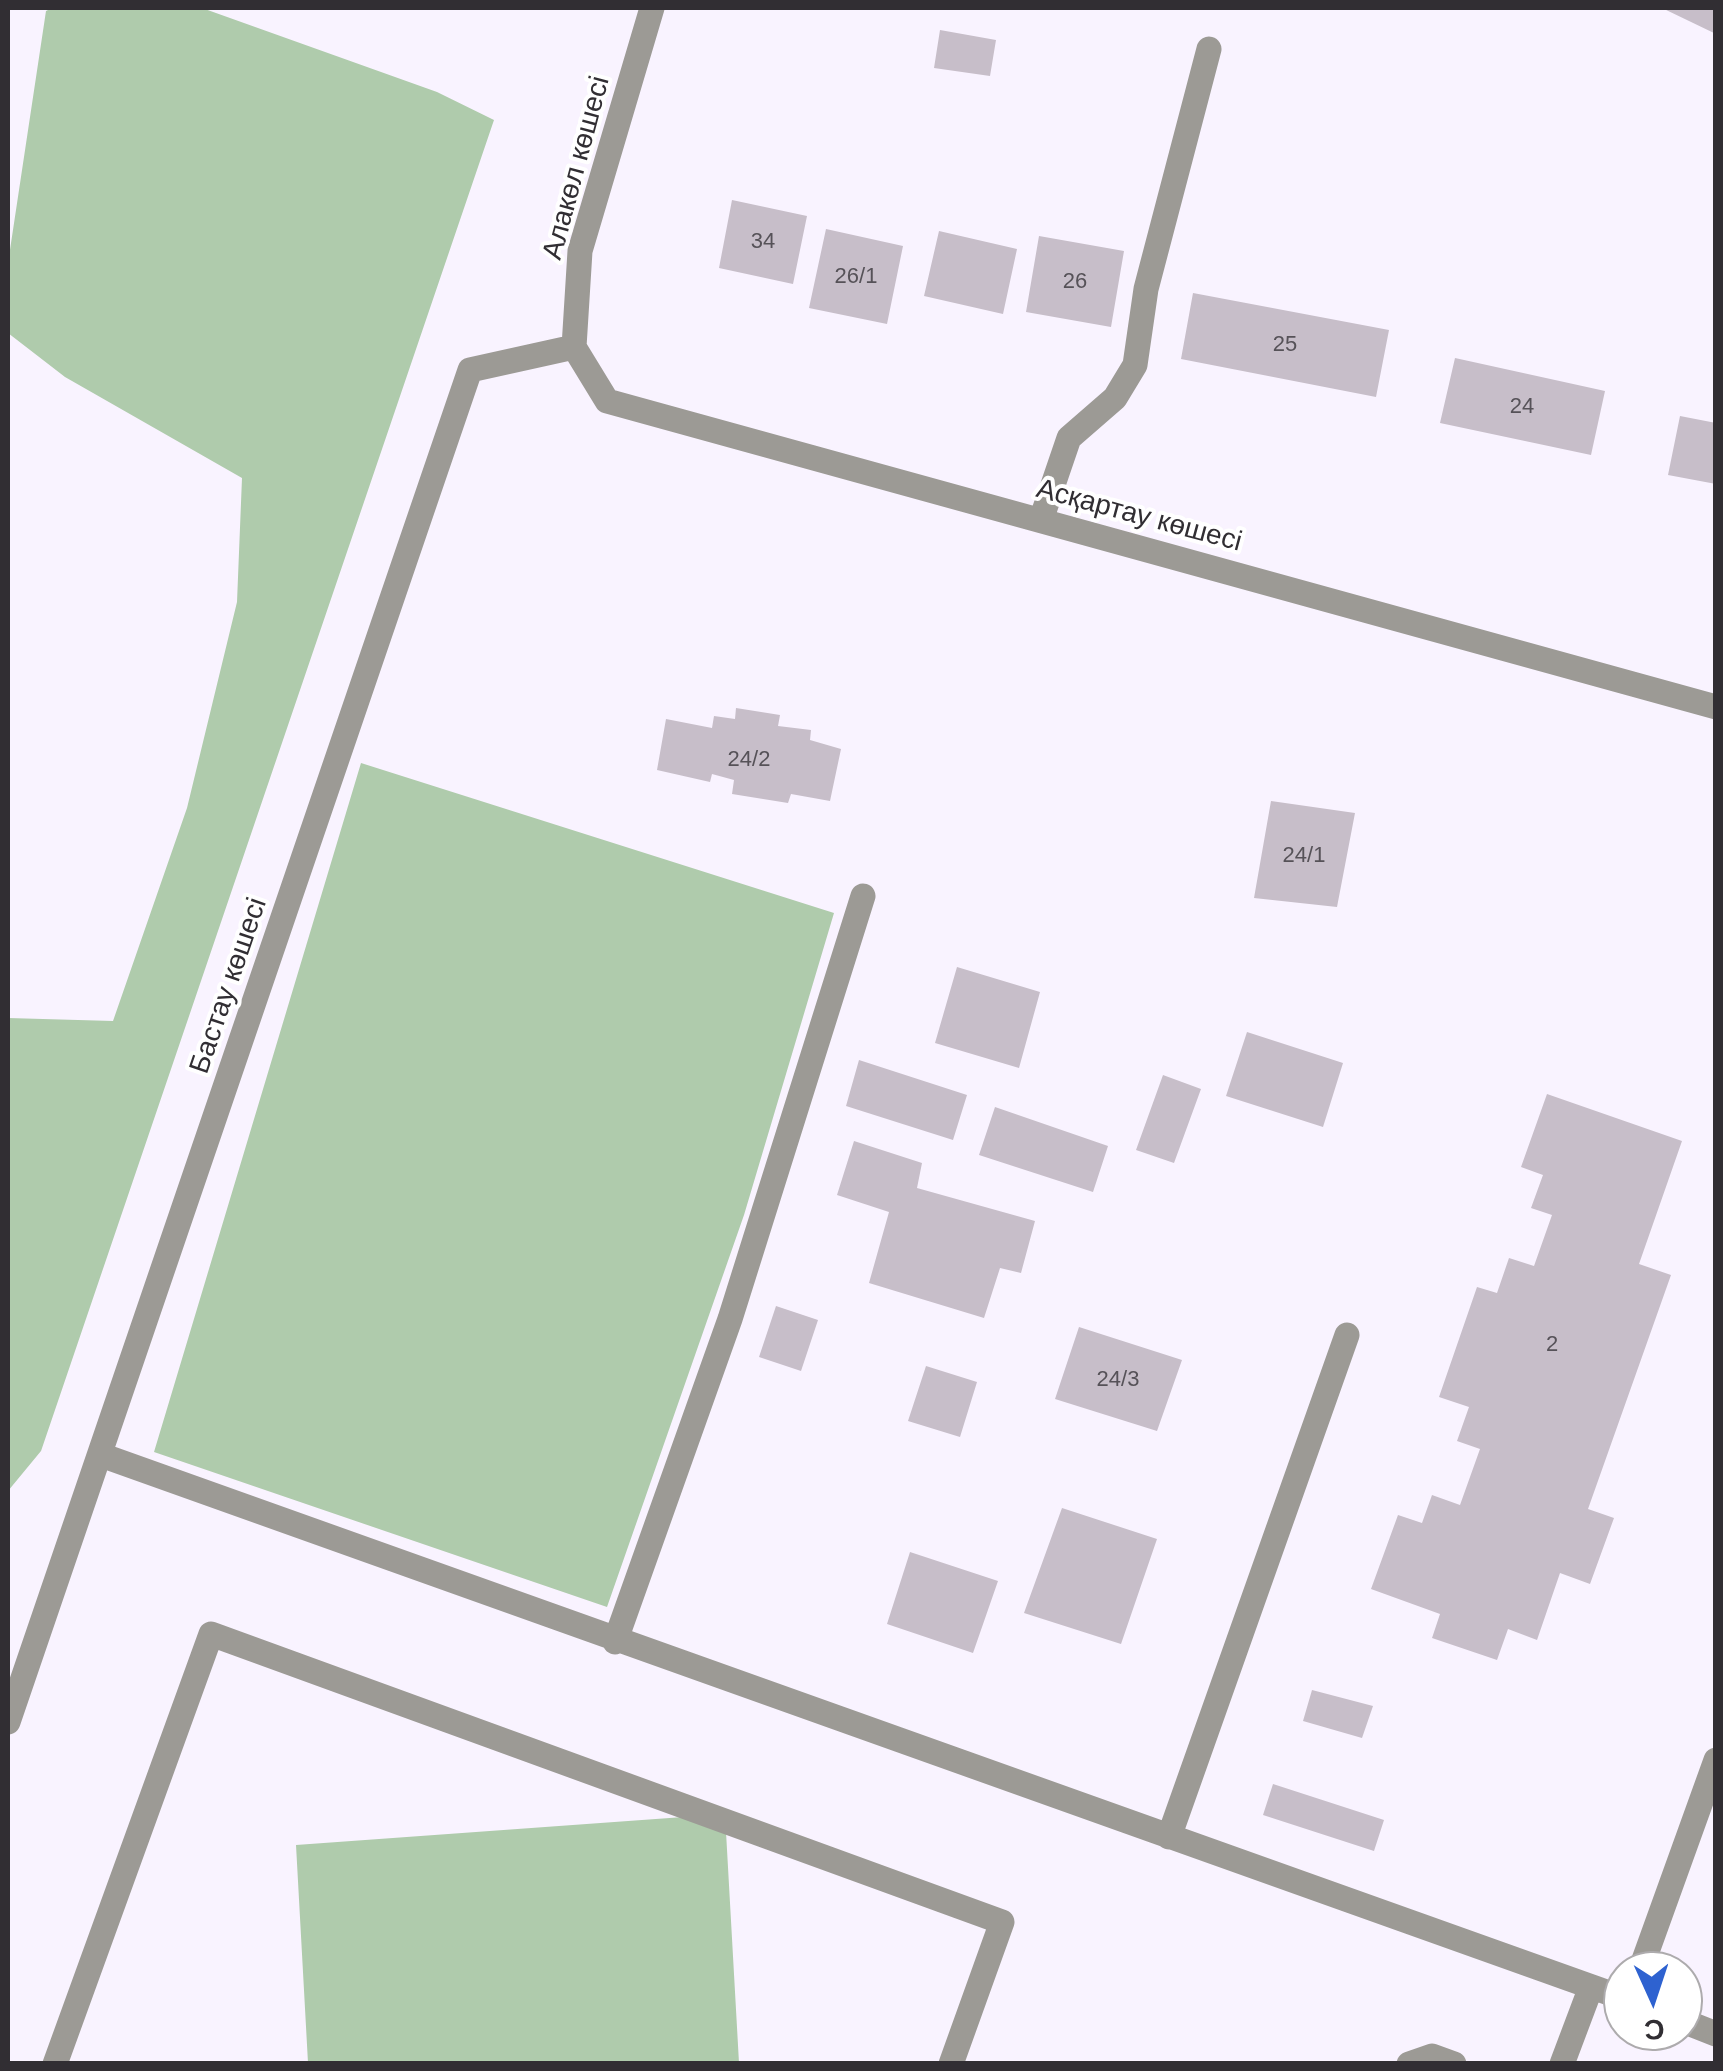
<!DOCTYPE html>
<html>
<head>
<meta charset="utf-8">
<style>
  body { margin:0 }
  #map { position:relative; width:1723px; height:2071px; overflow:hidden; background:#f9f3ff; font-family:Arial,sans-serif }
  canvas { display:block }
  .frame { position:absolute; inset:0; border:10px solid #312e33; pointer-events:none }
  .north { position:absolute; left:1603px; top:1951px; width:100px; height:100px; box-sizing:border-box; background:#fff; border:2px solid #adabad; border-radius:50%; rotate:177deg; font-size:28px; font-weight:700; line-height:40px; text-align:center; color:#312e33 }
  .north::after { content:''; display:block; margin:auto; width:35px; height:45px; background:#2e62d0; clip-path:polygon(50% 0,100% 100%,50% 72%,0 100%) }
</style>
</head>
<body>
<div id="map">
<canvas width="1723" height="2071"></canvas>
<div class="frame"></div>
<div class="north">С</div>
</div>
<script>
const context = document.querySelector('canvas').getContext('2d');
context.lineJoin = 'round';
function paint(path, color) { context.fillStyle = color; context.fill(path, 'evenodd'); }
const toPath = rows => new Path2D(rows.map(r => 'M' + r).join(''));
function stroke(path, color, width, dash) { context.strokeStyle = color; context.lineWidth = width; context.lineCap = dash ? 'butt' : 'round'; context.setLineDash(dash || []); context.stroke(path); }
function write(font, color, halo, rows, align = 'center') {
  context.font = font + ' Arial,sans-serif'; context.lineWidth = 8; context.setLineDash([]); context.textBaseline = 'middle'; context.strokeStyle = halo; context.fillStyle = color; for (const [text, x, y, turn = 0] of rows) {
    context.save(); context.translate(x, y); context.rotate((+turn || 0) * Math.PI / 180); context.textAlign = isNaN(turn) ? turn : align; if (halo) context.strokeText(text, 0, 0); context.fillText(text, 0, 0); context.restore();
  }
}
const green = toPath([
  [52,8,202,8,437,92,494,120,41,1451,8,1491,8,1018,113,1021,187,808,237,602,242,478,65,377,8,333,8,263,46,11],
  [361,763,834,913,744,1215,607,1607,154,1452],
  [725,1814,739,2063,308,2063,296,1845]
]);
const building = toPath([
  [1662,8,1716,8,1716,34],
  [940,30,996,40,990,76,934,68],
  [732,200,807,216,793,284,719,268],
  [826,229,903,246,887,324,809,308],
  [939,231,1017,249,1003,314,924,296],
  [1039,236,1124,251,1111,327,1026,312],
  [1193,293,1389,330,1376,397,1181,359],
  [1455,358,1605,391,1591,455,1440,423],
  [1680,416,1716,423,1716,484,1668,475],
  [736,708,780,715,778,726,811,730,810,740,841,749,830,801,791,794,788,803,732,794,734,780,712,774,710,782,657,770,666,719,712,728,714,716,735,719],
  [1271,801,1355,813,1337,907,1254,898],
  [957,967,1040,992,1019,1068,935,1043],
  [1247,1032,1343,1063,1323,1127,1226,1096],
  [859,1060,967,1095,953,1140,846,1106],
  [1163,1075,1201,1089,1174,1163,1136,1150],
  [1547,1094,1682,1141,1639,1264,1671,1275,1588,1509,1614,1518,1590,1584,1560,1573,1537,1640,1508,1629,1497,1660,1432,1638,1440,1614,1371,1589,1398,1515,1422,1523,1432,1495,1460,1505,1480,1449,1457,1441,1469,1407,1439,1397,1477,1287,1497,1293,1509,1258,1534,1266,1552,1215,1531,1208,1543,1175,1521,1167],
  [995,1107,1108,1146,1093,1192,979,1155],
  [854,1141,922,1163,917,1188,1035,1221,1021,1273,1000,1268,984,1318,869,1283,889,1212,837,1195],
  [776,1306,818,1320,801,1371,759,1357],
  [1079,1327,1182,1360,1157,1431,1055,1399],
  [926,1366,977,1382,960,1437,908,1421],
  [1062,1508,1157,1539,1121,1644,1024,1613],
  [910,1552,998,1581,973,1653,887,1624],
  [1312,1690,1373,1706,1362,1738,1303,1721],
  [1273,1784,1384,1820,1374,1851,1263,1815]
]);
const minor = toPath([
  [574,347,607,401,1716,707],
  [574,347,580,251,652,8],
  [1041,520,1069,438,1115,398,1135,365,1146,289,1209,49],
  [101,1455,1623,1998],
  [615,1642,730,1319,863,896],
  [8,1722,470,370,574,347],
  [1169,1837,1347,1335],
  [1640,1971,1716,1760],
  [1683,2021,1716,2034],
  [55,2064,211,1634,1002,1922,951,2064],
  [1409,2064,1432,2056,1454,2064],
  [1562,2064,1591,1987]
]);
const numberNames = [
  ["34",763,242],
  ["26/1",856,277],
  ["26",1075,282],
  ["25",1285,345],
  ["24",1522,407],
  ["24/2",749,760],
  ["24/1",1304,856],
  ["2",1552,1345],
  ["24/3",1118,1380]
];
const streetNames = [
  ["Алакөл көшесі",577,168,-75],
  ["Асқартау көшесі",1139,516,15],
  ["Бастау көшесі",229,986,-71]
];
paint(green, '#afcbac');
paint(building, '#c7bec9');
stroke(minor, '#9c9a95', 25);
write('22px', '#565258', null, numberNames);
write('28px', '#312e33', '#fff', streetNames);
</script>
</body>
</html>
